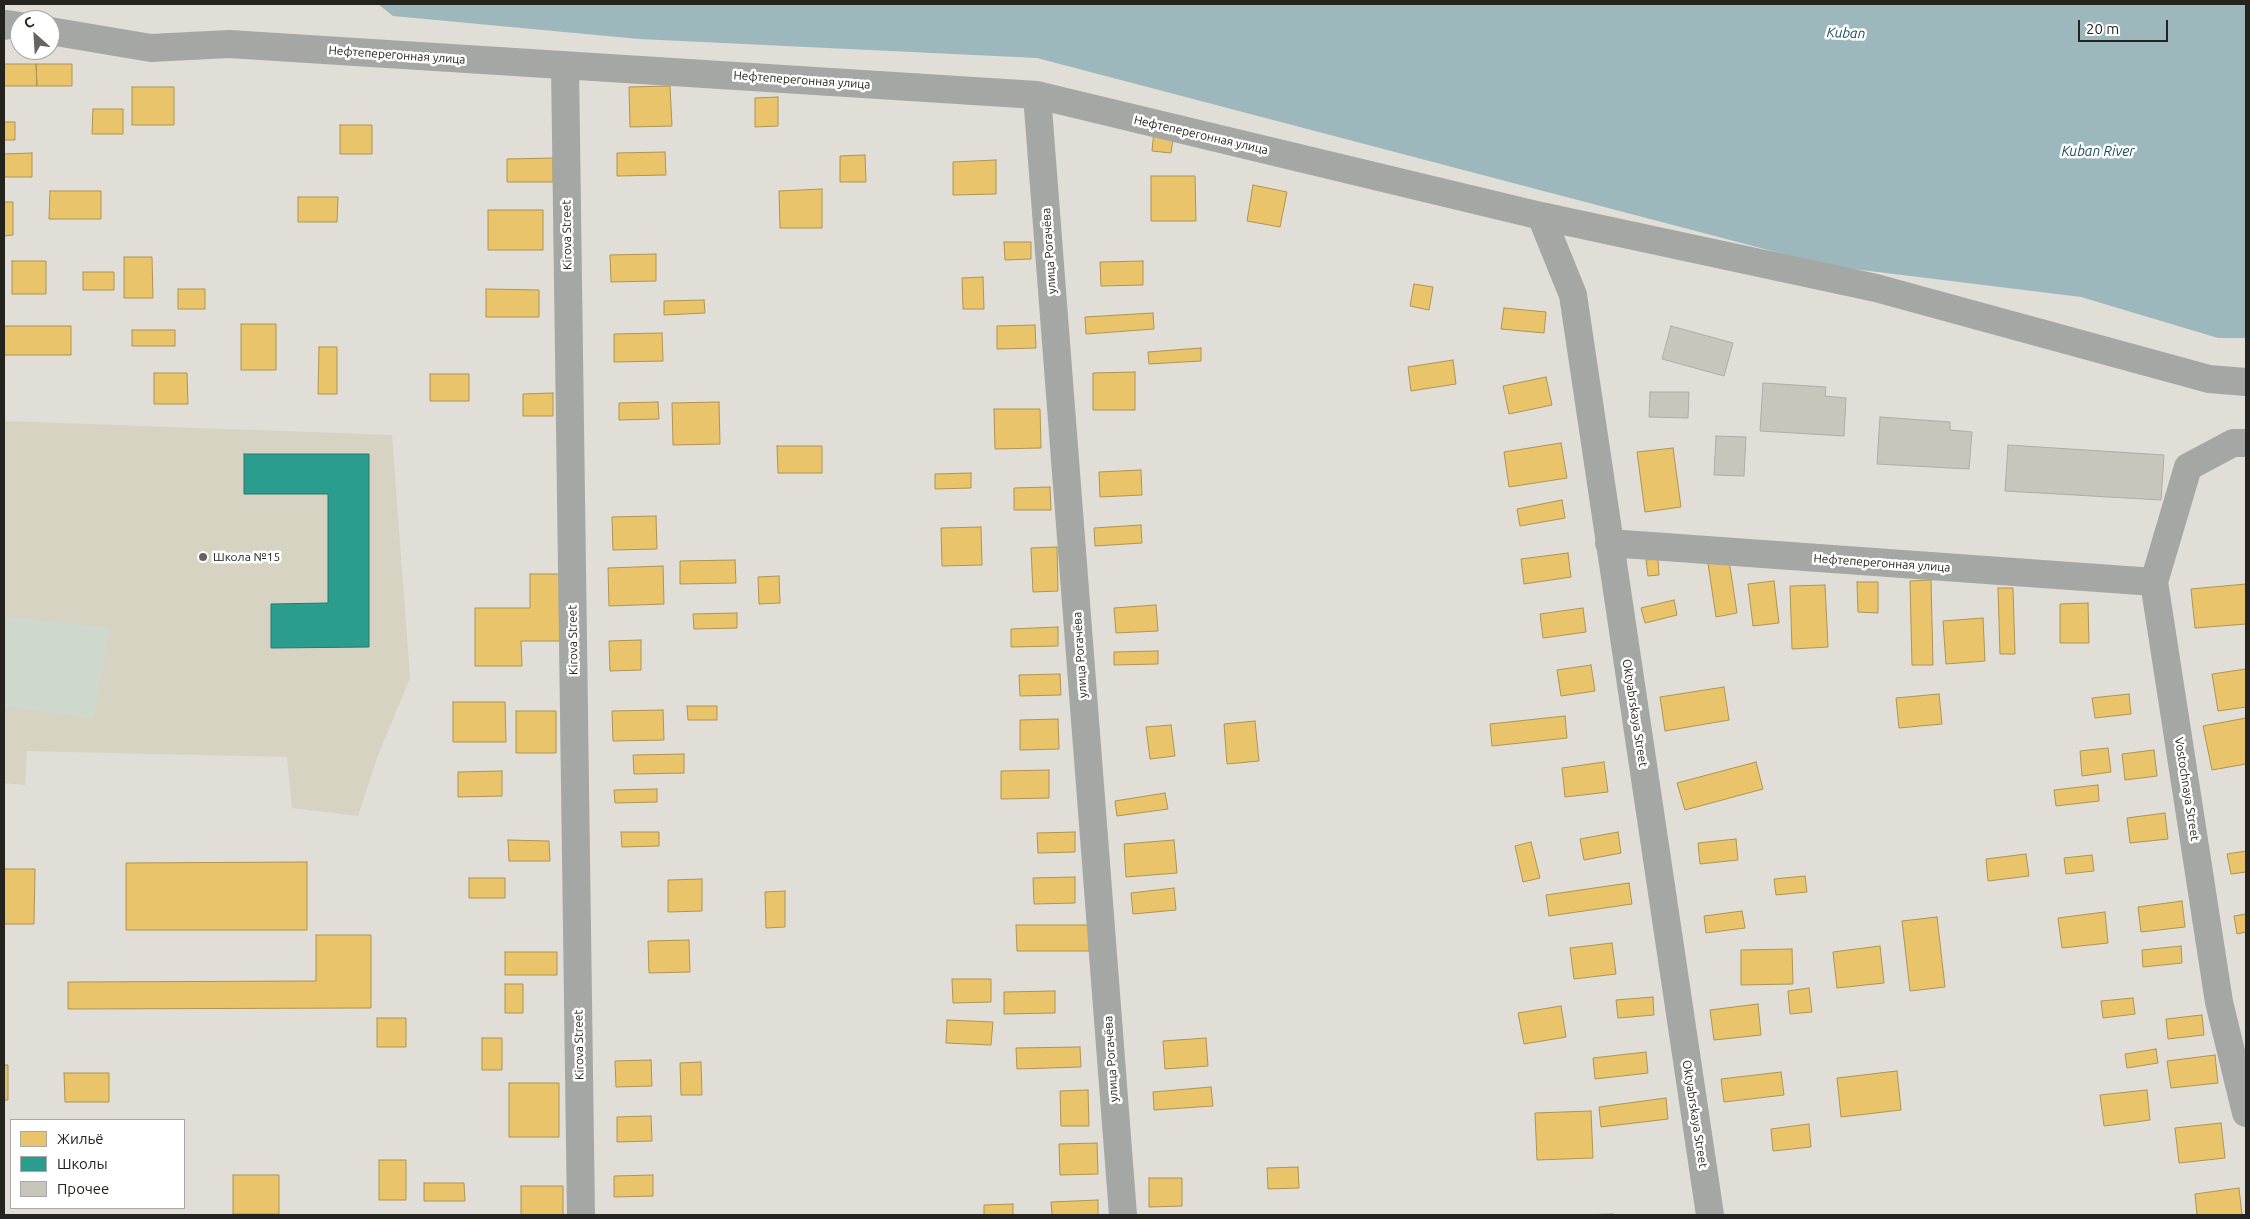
<!DOCTYPE html>
<html>
<head>
<meta charset="utf-8">
<style>
  body { margin:0 }
  #map { position:relative; width:2250px; height:1219px; overflow:hidden; background:#e0ded6; font-family:Ubuntu,sans-serif }
  canvas { display:block }
  .frame { position:absolute; inset:0; border:5px solid #24231d; pointer-events:none }
  .legend { position:absolute; left:10px; top:1119px; width:175px; height:90px; box-sizing:border-box; background:#fff; border:1px solid #a7a7a5; margin:0; padding:6px 9px; list-style:none; font-size:15px; color:#24231d }
  .legend li { display:flex; align-items:center; gap:10px; height:25px }
  .legend b { width:25px; border:1px solid #a7a7a5 }
  .north { position:absolute; left:10px; top:10px; width:50px; height:50px; box-sizing:border-box; background:#fff; border:1px solid #a7a7a5; border-radius:50%; rotate:334deg; font-size:14px; font-weight:700; line-height:20px; text-align:center; color:#24231d }
  .north::after { content:''; display:block; margin:auto; width:18px; height:22px; background:#66645e; clip-path:polygon(50% 0,100% 100%,50% 72%,0 100%) }
  .scale { position:absolute; left:2078px; top:20px; width:90px; height:22px; box-sizing:border-box; border:2px solid #24231d; border-top:0; padding-left:6px; font-size:15px; line-height:18px; white-space:nowrap; color:#24231d; -webkit-text-stroke:4px #fff; paint-order:stroke }
</style>
</head>
<body>
<div id="map">
<canvas width="2250" height="1219"></canvas>
<div class="frame"></div>
<ul class="legend">
<li><b style="height:14px;background:#e9c46a"></b>Жильё</li>
<li><b style="height:14px;background:#2a9d8f"></b>Школы</li>
<li><b style="height:14px;background:#c7c5bc"></b>Прочее</li>
</ul>
<div class="north">С</div>
<div class="scale">20 m</div>
</div>
<script>
const context = document.querySelector('canvas').getContext('2d');
context.lineJoin = 'round';
function paint(path, color) { context.fillStyle = color; context.fill(path, 'evenodd'); }
const toPath = rows => new Path2D(rows.map(r => 'M' + r).join(''));
function stroke(path, color, width, dash) { context.strokeStyle = color; context.lineWidth = width; context.lineCap = dash ? 'butt' : 'round'; context.setLineDash(dash || []); context.stroke(path); }
function write(font, color, halo, rows, align = 'center') {
  context.font = font + ' Ubuntu,sans-serif'; context.lineWidth = 5; context.setLineDash([]); context.textBaseline = 'middle'; context.strokeStyle = halo; context.fillStyle = color; for (const [text, x, y, turn = 0] of rows) {
    context.save(); context.translate(x, y); context.rotate((+turn || 0) * Math.PI / 180); context.textAlign = isNaN(turn) ? turn : align; if (halo) context.strokeText(text, 0, 0); context.fillText(text, 0, 0); context.restore();
  }
}
const built = toPath([
  [4,421,392,435,410,678,377,758,358,816,292,808,287,757,27,751,25,785,4,783]
]);
const green = toPath([
  [4,616,110,628,93,719,4,706]
]);
const water = toPath([
  [378,4,2246,4,2246,338,2218,338,2081,297,1829,266,1037,58,639,39,393,16]
]);
const homes = toPath([
  [4,64,36,64,37,86,4,86,4,64],
  [36,64,72,64,72,86,37,86,36,64],
  [670,86,672,126,630,127,629,87,670,86],
  [132,87,174,87,174,125,132,125,132,87],
  [778,97,778,126,755,127,755,98,778,97],
  [93,109,123,109,123,134,92,134,93,109],
  [4,122,15,122,15,140,4,140,4,122],
  [340,125,372,125,372,154,340,154,340,125],
  [1154,130,1174,132,1171,153,1152,151,1154,130],
  [665,152,666,175,617,176,617,153,665,152],
  [32,153,32,177,4,177,4,154,32,153],
  [865,155,866,182,840,182,840,156,865,155],
  [553,158,553,182,507,182,507,159,553,158],
  [996,160,996,194,953,195,953,162,996,160],
  [1151,176,1195,176,1196,221,1151,221,1151,176],
  [1253,185,1287,192,1280,227,1247,221,1253,185],
  [822,189,822,228,780,228,779,191,822,189],
  [50,191,101,191,101,219,49,219,50,191],
  [298,197,338,197,337,222,298,222,298,197],
  [4,202,13,202,13,235,4,236,4,202],
  [488,210,543,210,543,250,488,250,488,210],
  [1004,242,1031,242,1031,259,1005,260,1004,242],
  [656,254,656,281,611,282,610,255,656,254],
  [124,257,152,257,153,298,124,298,124,257],
  [12,261,46,261,46,294,12,294,12,261],
  [1143,261,1143,285,1101,286,1100,262,1143,261],
  [83,272,114,272,114,290,83,290,83,272],
  [983,277,984,309,963,309,962,278,983,277],
  [1414,284,1433,287,1429,310,1410,306,1414,284],
  [178,289,205,289,205,309,178,309,178,289],
  [486,289,539,290,539,317,486,317,486,289],
  [704,300,705,313,664,315,664,301,704,300],
  [1504,308,1546,312,1544,333,1501,329,1504,308],
  [1153,313,1154,329,1086,334,1085,317,1153,313],
  [241,324,276,324,276,370,241,370,241,324],
  [1035,325,1036,348,997,349,997,326,1035,325],
  [4,326,71,326,71,355,4,355,4,326],
  [132,330,175,330,175,346,132,346,132,330],
  [662,333,663,361,614,362,614,334,662,333],
  [319,347,337,347,337,394,318,394,319,347],
  [1201,348,1201,361,1149,364,1148,352,1201,348],
  [1453,360,1456,384,1411,391,1408,367,1453,360],
  [1135,372,1135,410,1093,410,1093,373,1135,372],
  [154,373,187,373,188,404,154,404,154,373],
  [430,374,469,374,469,401,430,401,430,374],
  [1546,377,1552,405,1509,414,1503,386,1546,377],
  [553,393,553,416,523,416,523,394,553,393],
  [658,402,659,419,619,420,619,403,658,402],
  [719,402,720,444,673,445,672,403,719,402],
  [994,409,1040,409,1041,448,995,449,994,409],
  [1561,443,1567,478,1509,487,1504,452,1561,443],
  [777,446,822,446,822,473,778,473,777,446],
  [1673,448,1681,507,1645,512,1637,452,1673,448],
  [1141,470,1142,495,1100,497,1099,472,1141,470],
  [971,473,971,488,935,489,935,474,971,473],
  [1050,487,1051,510,1014,510,1014,488,1050,487],
  [1562,500,1565,518,1520,526,1517,509,1562,500],
  [656,516,657,549,613,550,612,517,656,516],
  [1141,525,1142,543,1095,546,1094,528,1141,525],
  [981,527,982,565,942,566,941,528,981,527],
  [1057,547,1058,591,1033,592,1031,548,1057,547],
  [1568,553,1571,577,1524,584,1521,559,1568,553],
  [1728,554,1737,613,1716,617,1707,557,1728,554],
  [1658,559,1659,575,1648,576,1646,560,1658,559],
  [735,560,736,583,680,584,680,561,735,560],
  [663,566,664,604,609,606,608,568,663,566],
  [530,574,563,574,563,641,521,641,522,666,475,666,475,608,530,608,530,574],
  [779,576,780,603,759,604,758,577,779,576],
  [1931,580,1933,665,1912,665,1910,581,1931,580],
  [1774,581,1779,623,1753,626,1748,584,1774,581],
  [1857,582,1878,582,1878,613,1858,612,1857,582],
  [2246,584,2246,624,2195,628,2191,589,2246,584],
  [1825,585,1828,647,1792,649,1790,586,1825,585],
  [1998,588,2013,588,2015,654,2000,654,1998,588],
  [1674,600,1677,615,1645,623,1641,608,1674,600],
  [2088,603,2089,643,2060,643,2060,604,2088,603],
  [1156,605,1158,631,1116,633,1114,608,1156,605],
  [1583,608,1586,632,1543,638,1540,614,1583,608],
  [737,613,737,628,694,629,693,614,737,613],
  [1983,618,1985,661,1946,664,1943,621,1983,618],
  [1058,627,1058,646,1011,647,1011,629,1058,627],
  [641,640,641,670,610,671,609,641,641,640],
  [1158,651,1158,664,1114,665,1114,652,1158,651],
  [1591,665,1595,691,1561,696,1557,670,1591,665],
  [2246,669,2246,707,2218,711,2212,674,2246,669],
  [1060,674,1061,695,1020,696,1019,675,1060,674],
  [1724,687,1729,720,1665,731,1660,697,1724,687],
  [1939,694,1942,724,1899,728,1896,698,1939,694],
  [2129,694,2131,714,2095,718,2092,698,2129,694],
  [453,702,505,702,506,742,453,742,453,702],
  [687,706,717,706,717,720,688,720,687,706],
  [663,710,664,740,613,741,612,711,663,710],
  [516,711,556,711,556,753,516,753,516,711],
  [1565,716,1567,738,1492,746,1490,724,1565,716],
  [2246,718,2246,764,2212,770,2203,726,2246,718],
  [1058,719,1059,749,1020,750,1020,720,1058,719],
  [1255,721,1259,761,1227,764,1224,724,1255,721],
  [1171,725,1175,756,1150,759,1146,727,1171,725],
  [2108,748,2111,772,2082,776,2080,751,2108,748],
  [2154,750,2157,776,2125,780,2122,754,2154,750],
  [684,754,684,773,634,774,633,755,684,754],
  [1604,762,1608,792,1565,797,1562,768,1604,762],
  [1756,762,1763,789,1685,810,1677,783,1756,762],
  [1049,770,1049,798,1001,799,1001,771,1049,770],
  [502,771,502,796,458,797,458,772,502,771],
  [2098,785,2099,801,2056,806,2054,790,2098,785],
  [657,789,657,802,615,803,614,790,657,789],
  [1165,793,1168,809,1117,816,1115,801,1165,793],
  [2165,813,2168,839,2130,843,2127,818,2165,813],
  [621,832,659,832,659,846,622,847,621,832],
  [1075,832,1075,852,1038,853,1037,833,1075,832],
  [1618,832,1621,853,1584,860,1580,839,1618,832],
  [1736,839,1738,860,1700,864,1698,843,1736,839],
  [508,840,549,841,550,861,509,861,508,840],
  [1174,840,1177,873,1126,877,1124,844,1174,840],
  [1531,842,1540,878,1523,882,1515,846,1531,842],
  [2246,851,2246,872,2231,874,2227,854,2246,851],
  [2026,854,2029,876,1988,881,1986,859,2026,854],
  [2092,855,2094,871,2066,874,2064,858,2092,855],
  [307,862,307,930,126,930,126,863,307,862],
  [4,869,35,869,34,924,4,924,4,869],
  [1805,876,1807,892,1776,895,1774,879,1805,876],
  [1075,877,1075,903,1034,904,1033,878,1075,877],
  [469,878,505,878,505,898,469,898,469,878],
  [702,879,702,911,668,912,668,880,702,879],
  [1629,883,1632,904,1549,916,1546,895,1629,883],
  [1174,888,1176,910,1133,914,1131,893,1174,888],
  [785,891,785,927,766,928,765,892,785,891],
  [2182,901,2185,927,2141,932,2138,907,2182,901],
  [1742,911,1745,928,1706,933,1704,916,1742,911],
  [2105,912,2108,943,2062,948,2058,918,2105,912],
  [2246,914,2246,932,2237,934,2234,916,2246,914],
  [1937,917,1945,987,1910,991,1902,921,1937,917],
  [1016,925,1089,925,1089,951,1017,951,1016,925],
  [316,935,371,935,371,1008,68,1009,68,982,316,981,316,935],
  [689,940,690,972,649,973,648,941,689,940],
  [1612,943,1616,974,1574,979,1570,948,1612,943],
  [1880,946,1884,983,1837,988,1833,952,1880,946],
  [2181,946,2182,963,2143,967,2142,950,2181,946],
  [1792,949,1793,984,1741,985,1741,950,1792,949],
  [505,952,557,952,557,975,505,975,505,952],
  [952,979,991,979,991,1002,953,1003,952,979],
  [505,984,523,984,523,1013,505,1013,505,984],
  [1809,988,1812,1012,1790,1014,1788,991,1809,988],
  [1055,991,1055,1013,1004,1014,1004,992,1055,991],
  [1653,997,1654,1015,1618,1018,1616,1000,1653,997],
  [2133,998,2135,1014,2103,1018,2101,1001,2133,998],
  [1758,1004,1761,1035,1714,1040,1710,1010,1758,1004],
  [1561,1006,1566,1037,1524,1044,1518,1013,1561,1006],
  [2202,1015,2204,1035,2168,1039,2166,1019,2202,1015],
  [377,1018,406,1018,406,1047,377,1047,377,1018],
  [947,1020,993,1022,991,1045,946,1043,947,1020],
  [482,1038,502,1038,502,1070,482,1070,482,1038],
  [1206,1038,1208,1066,1165,1069,1163,1041,1206,1038],
  [1080,1047,1081,1067,1017,1069,1016,1048,1080,1047],
  [2156,1049,2158,1063,2127,1068,2125,1054,2156,1049],
  [1646,1052,1648,1073,1595,1079,1593,1058,1646,1052],
  [2215,1055,2218,1083,2171,1088,2167,1061,2215,1055],
  [651,1060,652,1086,616,1087,615,1061,651,1060],
  [701,1062,702,1095,681,1095,680,1063,701,1062],
  [4,1065,8,1065,8,1100,4,1100,4,1065],
  [1897,1071,1901,1110,1841,1117,1837,1078,1897,1071],
  [1781,1072,1784,1095,1724,1102,1721,1079,1781,1072],
  [64,1073,109,1073,109,1102,65,1102,64,1073],
  [509,1083,559,1083,559,1137,509,1137,509,1083],
  [1211,1087,1213,1106,1154,1110,1153,1092,1211,1087],
  [1088,1090,1089,1126,1061,1126,1060,1091,1088,1090],
  [2147,1090,2150,1120,2104,1126,2100,1095,2147,1090],
  [1666,1098,1668,1119,1601,1127,1599,1107,1666,1098],
  [1591,1111,1593,1158,1537,1160,1535,1113,1591,1111],
  [651,1116,652,1141,617,1142,617,1117,651,1116],
  [2221,1123,2225,1158,2179,1163,2175,1128,2221,1123],
  [1809,1124,1811,1147,1773,1151,1771,1129,1809,1124],
  [1097,1143,1098,1174,1060,1175,1059,1144,1097,1143],
  [379,1160,406,1160,406,1200,379,1200,379,1160],
  [1298,1167,1299,1188,1268,1189,1267,1168,1298,1167],
  [233,1175,279,1175,279,1214,233,1214,233,1175],
  [653,1175,653,1196,614,1197,614,1176,653,1175],
  [1149,1178,1182,1178,1182,1206,1149,1207,1149,1178],
  [424,1183,464,1183,465,1201,424,1201,424,1183],
  [521,1186,563,1186,563,1215,521,1215,521,1186],
  [2239,1188,2242,1215,2197,1215,2195,1194,2239,1188],
  [1098,1200,1098,1215,1052,1215,1051,1202,1098,1200],
  [1013,1204,1013,1215,984,1215,984,1205,1013,1204],
  [1613,1214,1613,1215,1580,1215,1613,1214]
]);
const schools = toPath([
  [244,454,369,454,369,647,271,648,271,604,328,603,328,494,244,494,244,454]
]);
const building = toPath([
  [1671,326,1733,343,1724,376,1662,359,1671,326],
  [1763,383,1826,387,1825,396,1846,398,1844,436,1760,431,1763,383],
  [1650,392,1689,392,1688,418,1649,417,1650,392],
  [1880,417,1950,422,1950,430,1972,432,1969,469,1877,464,1880,417],
  [1716,436,1746,437,1744,476,1714,475,1716,436],
  [2008,445,2164,455,2161,500,2005,491,2008,445]
]);
const minor = toPath([
  [4,26,7,24,20,26],
  [50,31,151,48,229,44,1037,95,1541,216,1876,288,2209,379,2246,382],
  [565,66,581,1215],
  [1037,95,1123,1215],
  [1541,216,1573,295,1710,1215],
  [2246,443,2233,443,2188,467,2154,582,2219,1002,2246,1113],
  [1609,543,2154,582]
]);
const markers = [
  [203,557,5,"#66645e"]
];
const streetNames = [
  ["Нефтеперегонная улица",397,55,4],
  ["Нефтеперегонная улица",802,80,4],
  ["Нефтеперегонная улица",1201,135,13],
  ["Kirova Street",567,235,-91],
  ["улица Рогачёва",1049,251,-94],
  ["Нефтеперегонная улица",1882,563,4],
  ["Kirova Street",573,640,-91],
  ["улица Рогачёва",1080,655,-94],
  ["Oktyabrskaya Street",1635,713,81],
  ["Vostochnaya Street",2187,789,81],
  ["Kirova Street",579,1045,-91],
  ["улица Рогачёва",1111,1059,-94],
  ["Oktyabrskaya Street",1695,1114,81]
];
const poiNames = [
  ["Школа №15",213,557]
];
const waterNames = [
  ["Kuban",1846,33,2],
  ["Kuban River",2098,151]
];
paint(built, '#d6d3c3');
paint(green, '#ced8cd');
paint(water, '#9db8bd');
paint(homes, '#e9c46a');
stroke(homes, '#ae9453', 1);
paint(schools, '#2a9d8f');
stroke(schools, '#28786d', 1);
paint(building, '#c7c5bc');
stroke(building, '#adaca6', 1);
stroke(minor, '#a4a7a3', 28);
for (const [x, y, r, color] of markers) { const dot = new Path2D(); dot.arc(x, y, r, 0, 2 * Math.PI); context.fillStyle = color; context.fill(dot); stroke(dot, '#fff', 2); }
write('12px', '#24231d', '#fff', streetNames);
write('12px', '#24231d', '#fff', poiNames, 'left');
write('italic 14px', '#164e5b', '#fff', waterNames);
</script>
</body>
</html>
